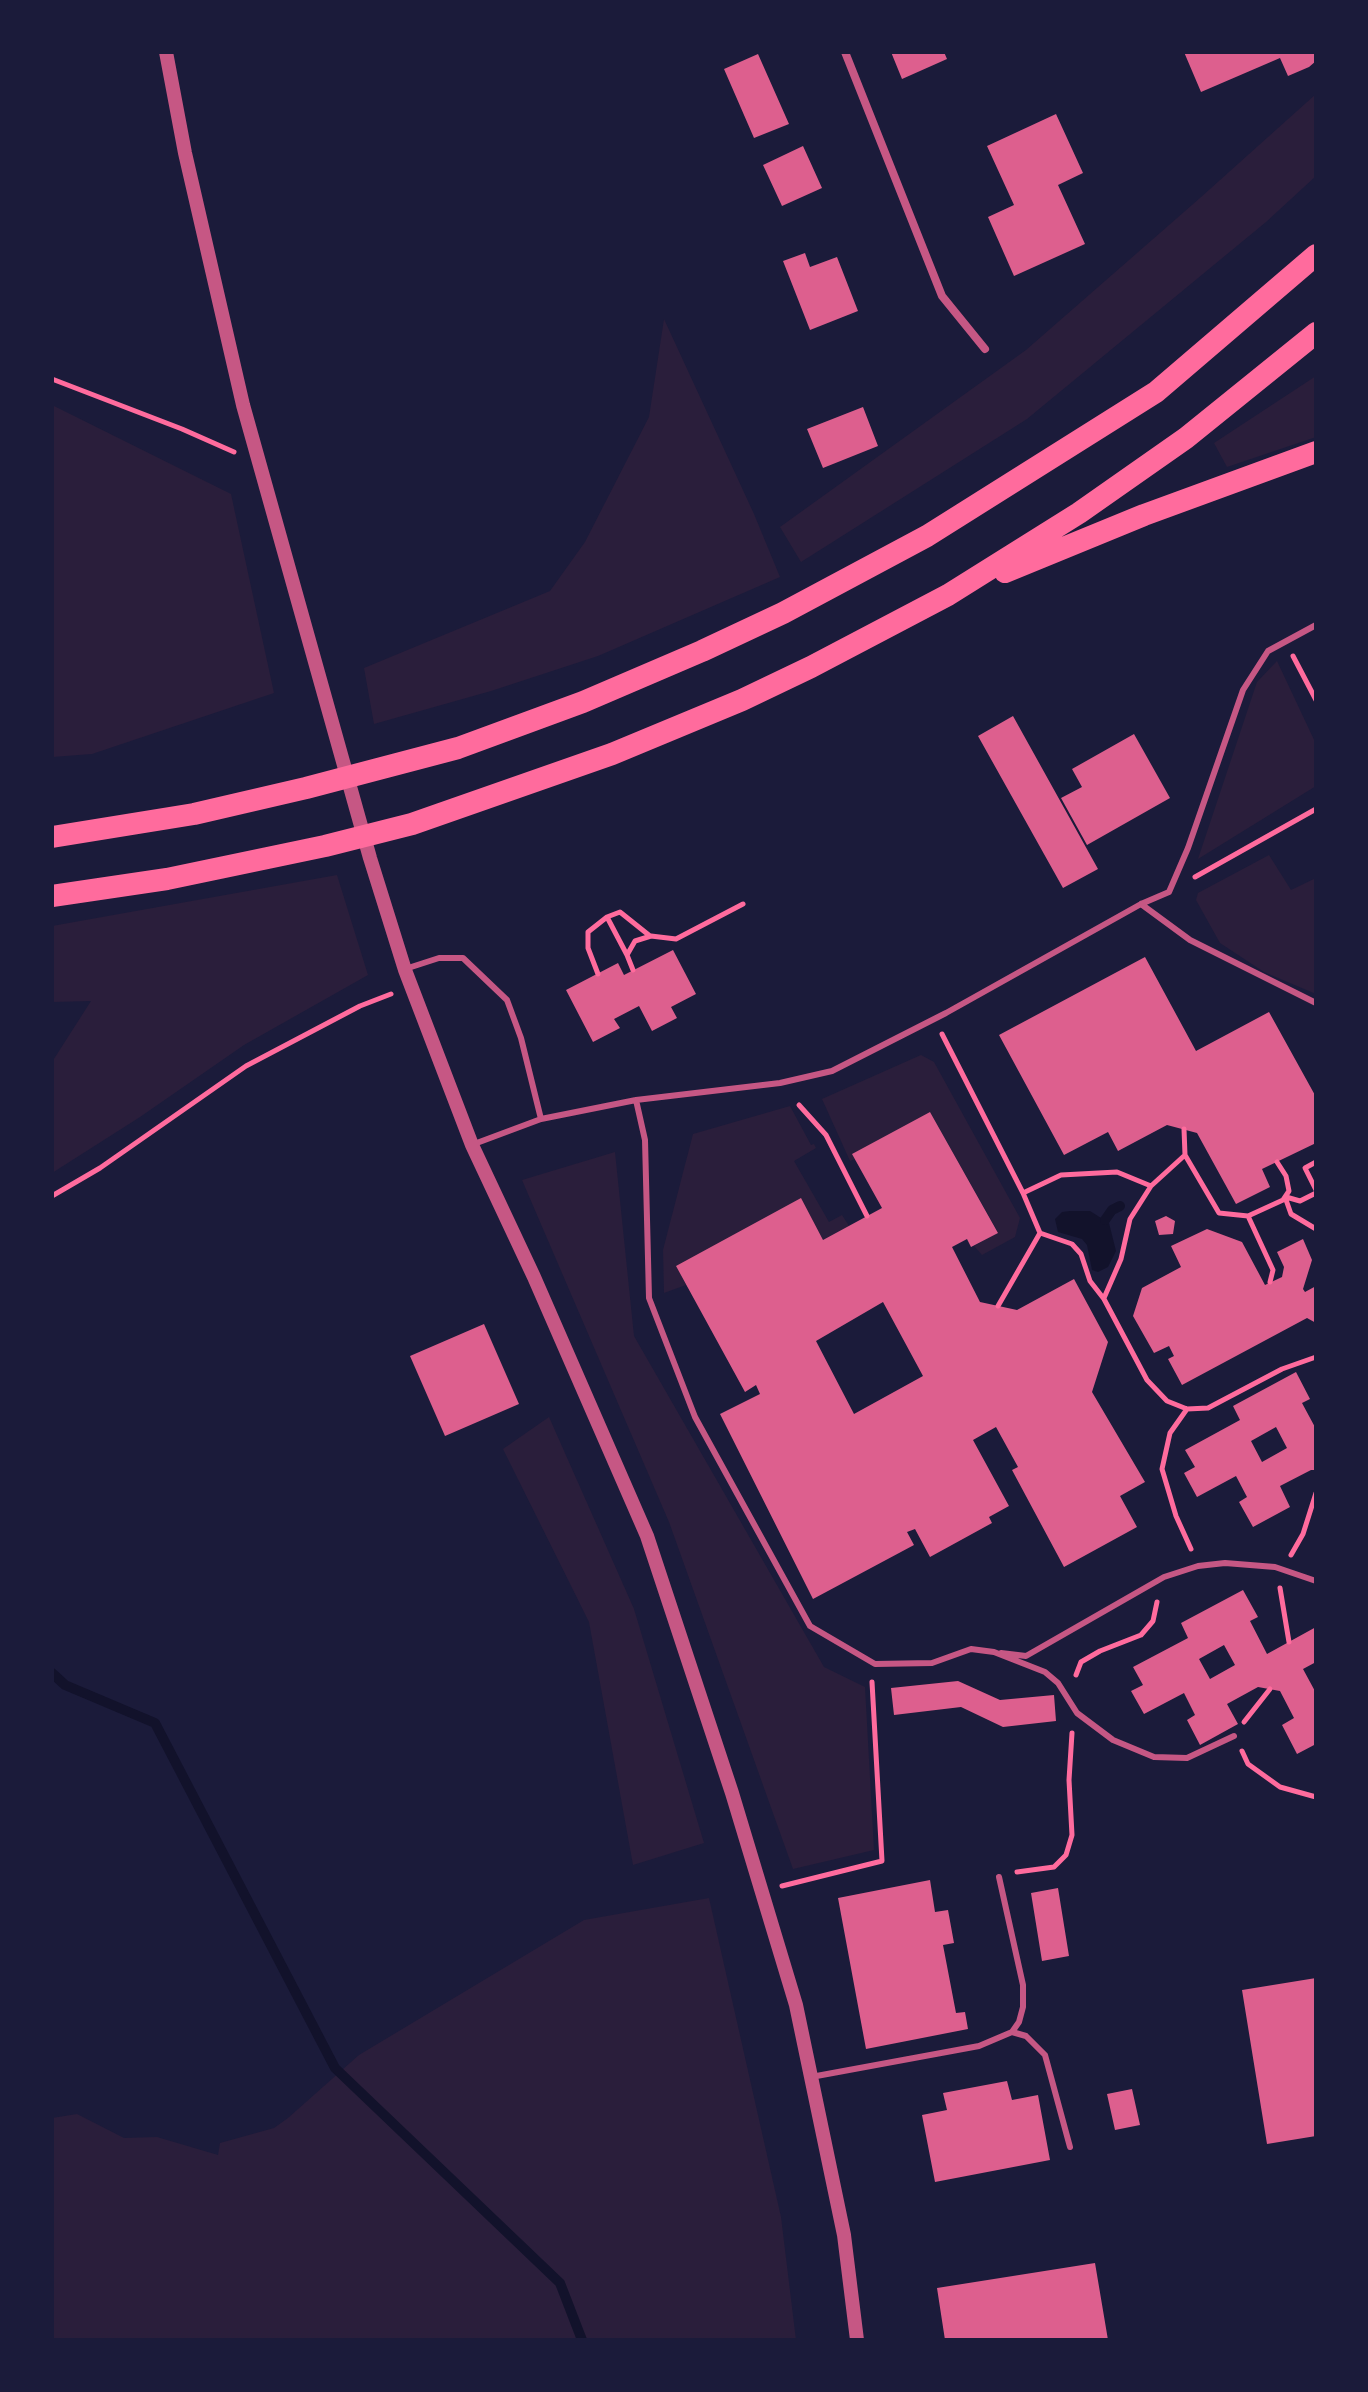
<!DOCTYPE html>
<html>
<head>
<meta charset="utf-8">
<style>
  body { margin:0 }
  #map { position:relative; width:1368px; height:2392px; overflow:hidden; background:#1b1b3a; font-family:"DejaVu Sans",sans-serif }
  canvas { display:block }
  .frame { position:absolute; inset:0; border:54px solid #1b1b3a; pointer-events:none }
</style>
</head>
<body>
<div id="map">
<canvas width="1368" height="2392"></canvas>
<div class="frame"></div>
</div>
<script>
const context = document.querySelector('canvas').getContext('2d');
context.lineJoin = 'round';
function paint(path, color) { context.fillStyle = color; context.fill(path, 'evenodd'); }
const toPath = rows => new Path2D(rows.map(r => 'M' + r).join(''));
function stroke(path, color, width, dash) { context.strokeStyle = color; context.lineWidth = width; context.lineCap = dash ? 'butt' : 'round'; context.setLineDash(dash || []); context.stroke(path); }
const green = toPath([
  [1316,94,1316,176,1266,222,1027,419,801,562,780,527,1026,350,1200,198],
  [664,319,754,514,780,577,598,656,491,691,374,724,364,668,550,591,585,542,649,417],
  [1316,376,1316,437,1227,467,1214,443],
  [52,405,231,494,274,693,92,754,52,757],
  [1277,661,1316,744,1316,786,1198,859,1257,682],
  [1269,855,1291,890,1316,878,1316,994,1264,972,1220,943,1196,900,1198,893],
  [337,875,368,975,244,1045,140,1117,52,1173,52,1062,91,1001,52,1002,52,926],
  [921,1055,934,1062,1020,1218,1015,1237,982,1255,974,1246,998,1232,930,1112,853,1154,855,1159,850,1161,822,1099],
  [790,1106,811,1145,814,1144,816,1148,794,1161,829,1222,842,1215,849,1226,823,1240,677,1267,686,1285,664,1293,663,1250,693,1134],
  [615,1152,634,1336,824,1667,865,1687,874,1850,793,1869,669,1522,522,1180],
  [549,1417,634,1609,704,1843,633,1865,589,1622,503,1449],
  [709,1898,781,2217,796,2340,52,2340,52,2118,77,2114,124,2138,157,2137,218,2155,220,2143,274,2128,288,2118,359,2055,584,1920]
]);
const water = toPath([
  [1070,1211,1090,1211,1109,1223,1116,1251,1108,1267,1098,1272,1092,1270,1087,1245,1082,1239,1058,1232,1055,1219,1062,1212]
]);
const stream = toPath([
  [1105,1220,1112,1210,1120,1206],
  [52,1673,65,1685,155,1723,335,2068,560,2283,582,2340]
]);
const building = toPath([
  [891,52,944,52,947,59,902,79],
  [1184,52,1316,52,1316,61,1309,67,1288,76,1280,58,1201,92],
  [758,54,789,124,754,138,724,69],
  [1056,114,1083,173,1058,185,1085,244,1014,276,988,217,1014,205,987,146],
  [803,146,822,188,782,206,763,165],
  [805,253,810,267,837,257,858,311,810,330,783,261],
  [863,407,878,446,823,468,807,429],
  [1013,716,1098,869,1063,888,978,736],
  [1134,734,1170,798,1087,845,1061,798,1082,787,1072,769],
  [673,950,696,994,671,1007,677,1018,652,1031,639,1006,614,1019,620,1028,593,1042,566,990,618,963,624,975],
  [1145,957,1196,1051,1269,1012,1316,1097,1316,1143,1262,1169,1270,1187,1236,1204,1197,1133,1167,1125,1118,1151,1108,1132,1064,1155,999,1035],
  [930,1112,998,1233,971,1247,967,1239,952,1247,980,1302,1017,1310,1074,1279,1108,1342,1092,1392,1145,1482,1120,1496,1137,1527,1064,1567,1012,1470,1018,1467,996,1427,973,1440,1009,1506,989,1517,992,1523,930,1557,915,1529,907,1532,914,1545,813,1599,720,1414,760,1394,756,1385,745,1392,676,1266,801,1198,823,1240,882,1208,852,1154],
  [883,1302,923,1376,854,1414,816,1341],
  [1166,1216,1175,1221,1173,1234,1159,1235,1155,1221],
  [1207,1229,1242,1242,1265,1285,1282,1277,1284,1267,1277,1252,1303,1239,1312,1260,1303,1289,1305,1292,1316,1286,1316,1323,1307,1318,1182,1385,1168,1359,1174,1356,1169,1346,1154,1353,1133,1316,1142,1288,1181,1267,1171,1246],
  [484,1324,519,1404,445,1436,410,1356],
  [1296,1372,1310,1399,1302,1403,1316,1429,1316,1470,1311,1470,1280,1486,1290,1507,1253,1527,1239,1502,1247,1497,1236,1476,1197,1497,1184,1473,1195,1467,1185,1450,1240,1420,1233,1406],
  [1276,1427,1287,1448,1262,1462,1251,1441],
  [1243,1590,1258,1617,1250,1621,1267,1654,1316,1627,1316,1662,1303,1669,1316,1693,1316,1744,1297,1754,1282,1725,1294,1718,1280,1691,1258,1687,1227,1704,1238,1724,1200,1745,1187,1720,1195,1715,1184,1693,1144,1714,1131,1691,1143,1685,1133,1667,1188,1638,1181,1623],
  [1224,1645,1235,1665,1210,1679,1199,1659],
  [958,1681,1000,1700,1054,1695,1056,1721,1003,1727,961,1707,894,1715,891,1688],
  [930,1880,935,1912,948,1910,954,1943,943,1945,956,2013,965,2012,968,2029,866,2049,838,1898],
  [1058,1888,1069,1956,1042,1961,1031,1893],
  [1316,1978,1316,2136,1267,2144,1242,1990],
  [1007,2081,1012,2100,1038,2095,1050,2160,935,2182,922,2115,947,2110,943,2093],
  [1132,2089,1140,2125,1115,2130,1107,2094],
  [1095,2263,1108,2340,945,2340,937,2288]
]);
const path = toPath([
  [52,379,182,429,234,452],
  [1293,656,1316,700],
  [1195,877,1316,809],
  [607,917,627,955],
  [633,970,627,955,635,941,651,936,676,939,743,904],
  [598,974,588,948,588,932,607,917,620,912,650,936],
  [942,1034,1023,1193,1061,1175,1117,1172,1151,1186,1185,1155],
  [799,1105,826,1135,867,1216],
  [1184,1129,1185,1155,1219,1213,1248,1216,1283,1200,1289,1191,1286,1176,1277,1162],
  [1316,1162,1305,1168,1316,1190],
  [52,1196,100,1168,246,1066,360,1006,391,994],
  [1285,1197,1291,1214,1316,1229],
  [1286,1197,1300,1201,1316,1193],
  [1248,1216,1273,1270,1270,1282],
  [1040,1233,1072,1244,1081,1254,1090,1281,1104,1299,1147,1380,1167,1401,1187,1409,1208,1408,1282,1369,1316,1357],
  [1104,1298,1121,1259,1130,1219,1151,1186],
  [998,1306,1040,1233,1023,1193],
  [1187,1409,1170,1433,1162,1469,1176,1516,1191,1549],
  [1291,1555,1303,1534,1316,1493],
  [1280,1588,1289,1642],
  [1076,1675,1081,1662,1100,1651,1141,1635,1153,1621,1157,1602],
  [1244,1722,1270,1689],
  [1242,1751,1248,1764,1280,1787,1316,1797],
  [1017,1872,1054,1867,1066,1855,1072,1835,1069,1780,1072,1733],
  [782,1886,882,1861,872,1682]
]);
const service = toPath([
  [1141,904,1190,940,1316,1003],
  [405,969,439,958,463,958,507,1000,521,1038,541,1119],
  [636,1100,645,1140,649,1298,695,1417,810,1626,875,1664,932,1663,971,1649,994,1652,1045,1672,1058,1683,1077,1713,1113,1740,1154,1757,1187,1758,1234,1736],
  [474,1144,541,1119,636,1100,780,1083,832,1071,946,1013,1141,904,1169,892,1188,848,1243,690,1268,651,1316,625],
  [1001,1653,1026,1656,1164,1577,1198,1566,1225,1563,1275,1567,1316,1581],
  [1012,2032,1026,2036,1045,2055,1070,2147],
  [811,2077,979,2046,1012,2032,1019,2022,1023,2007,1023,1985,999,1877]
]);
const minor = toPath([
  [845,52,942,296,985,349]
]);
const tertiary = toPath([
  [166,52,185,153,243,405,370,858,405,970,472,1145,534,1277,647,1536,732,1793,796,2005,844,2235,857,2340]
]);
const trunk = toPath([
  [1005,572,1144,515,1316,452],
  [52,837,194,814,306,788,458,748,583,702,702,651,783,613,927,536,1156,392,1316,255],
  [52,896,167,879,325,846,412,824,612,754,742,700,811,667,948,595,1079,513,1186,438,1316,333]
]);
paint(green, '#2a1e3b');
paint(water, '#12122b');
stroke(stream, '#12122b', 10);
paint(building, '#dd5f8e');
stroke(path, '#ff6b9d', 5);
stroke(service, '#c65784', 6);
stroke(minor, '#c65784', 8);
stroke(tertiary, '#c65784', 14);
stroke(trunk, '#ff6b9d', 22);
</script>
</body>
</html>
